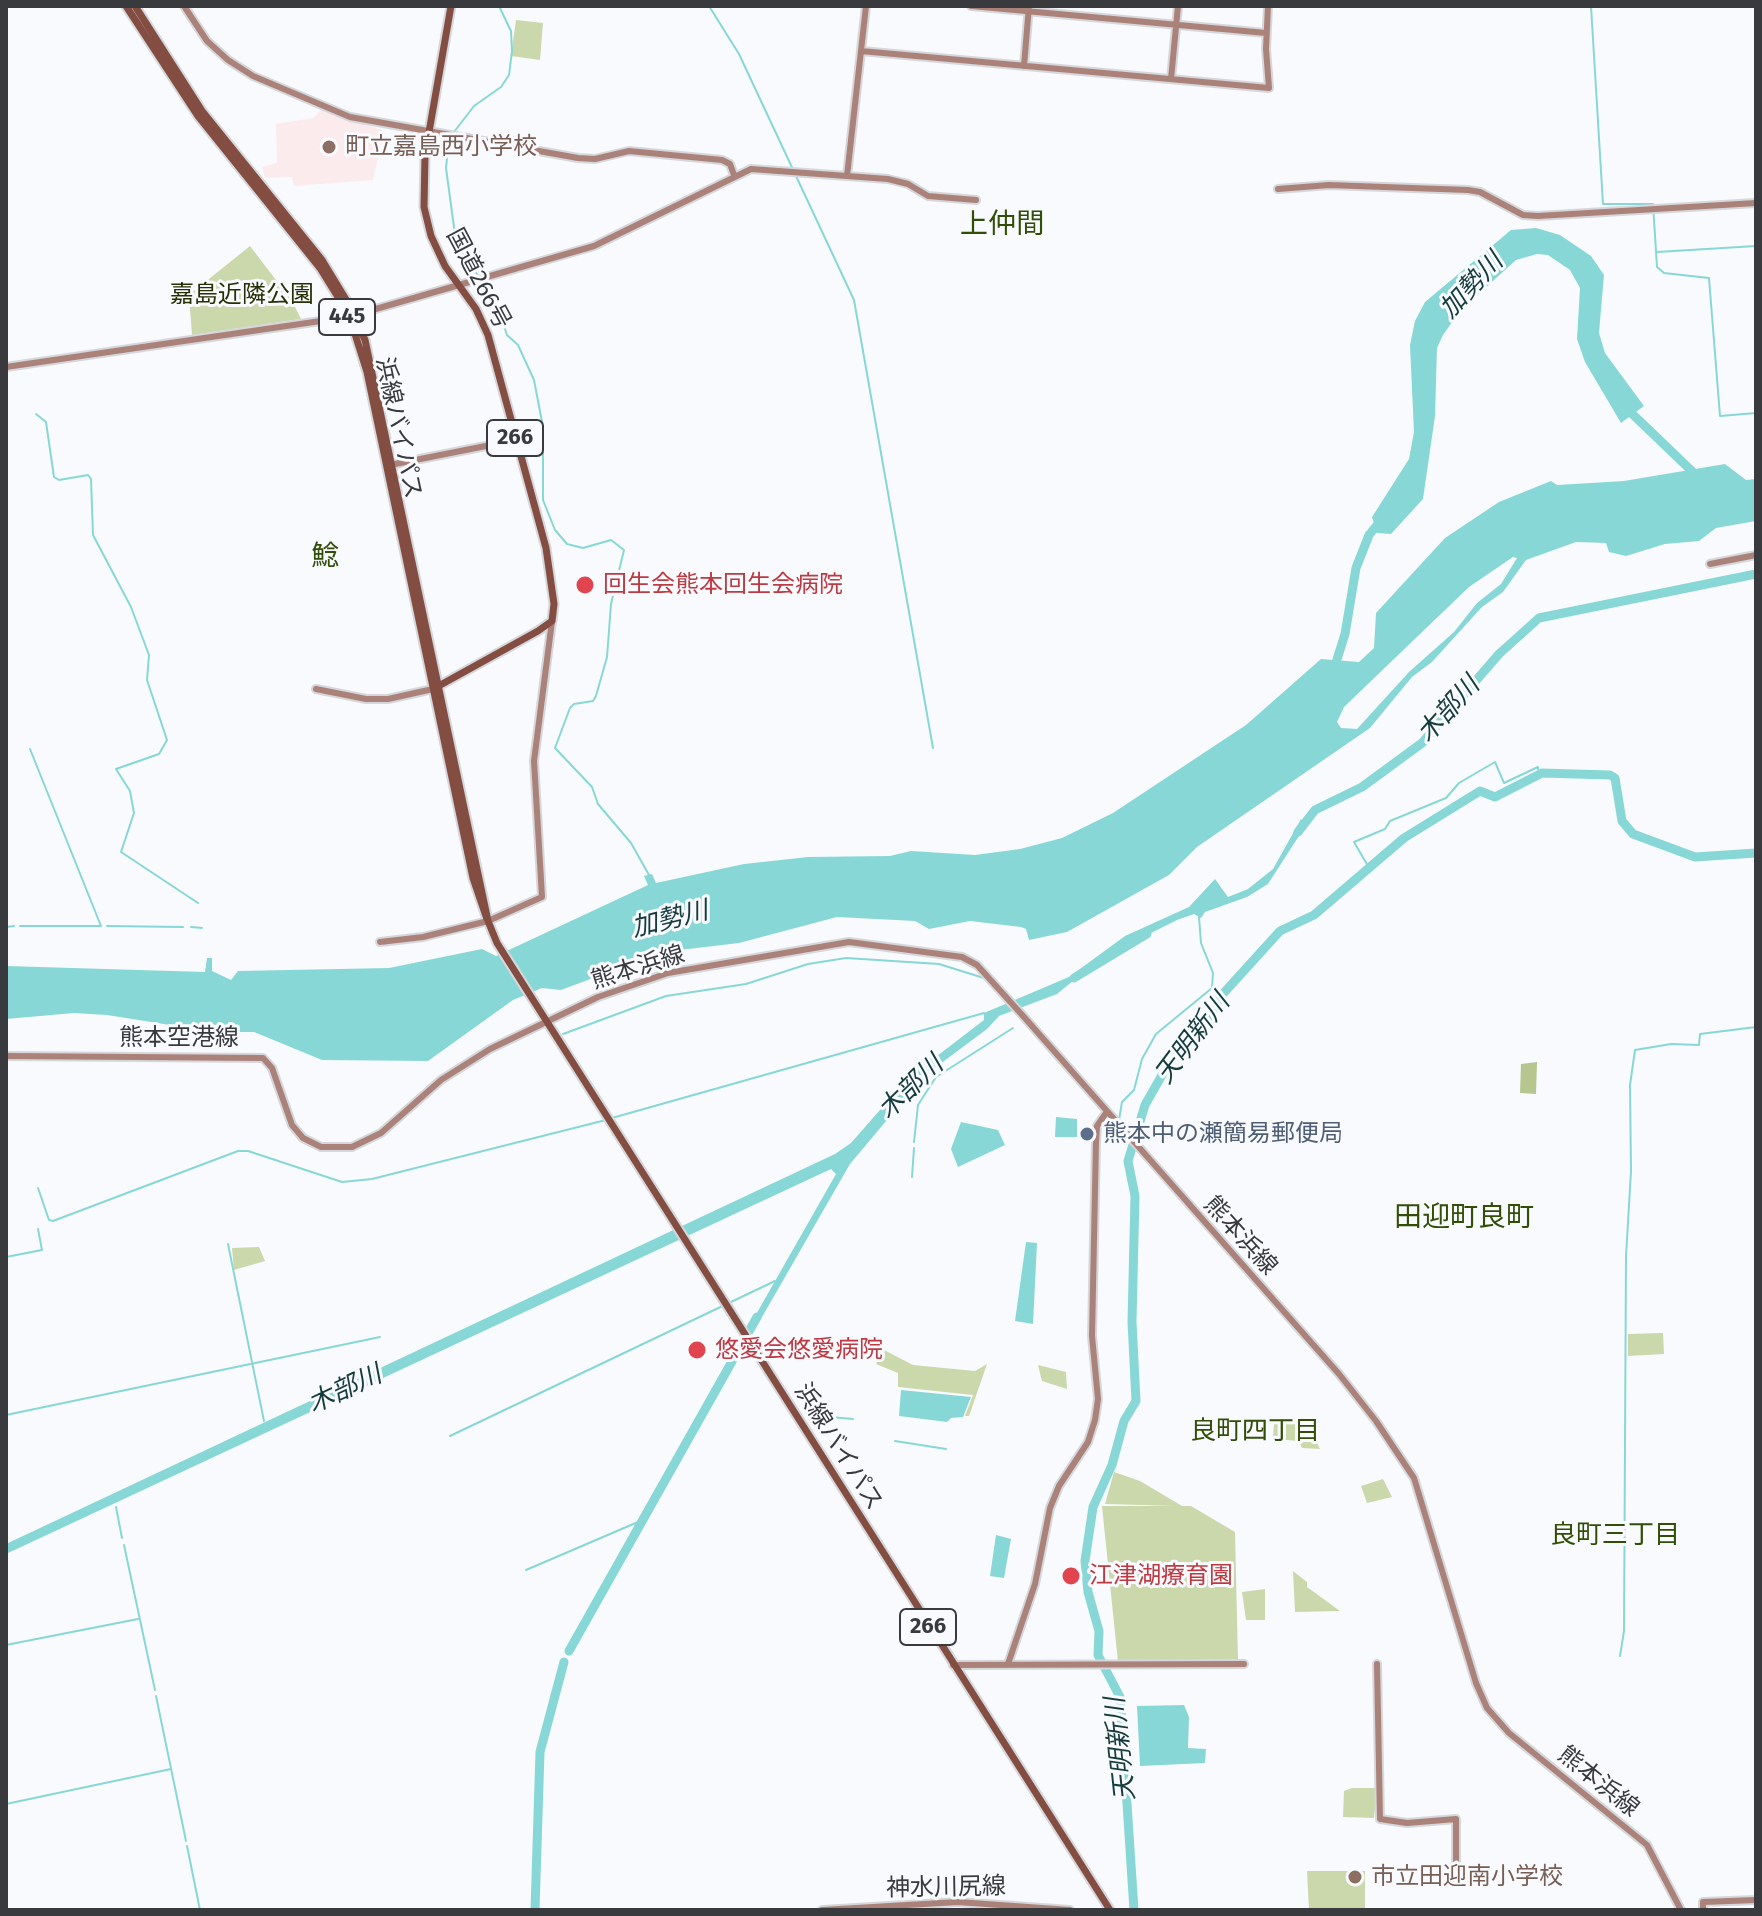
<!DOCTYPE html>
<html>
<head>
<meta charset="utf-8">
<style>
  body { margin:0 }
  #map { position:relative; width:1762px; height:1916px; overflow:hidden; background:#f8fafe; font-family:"Fira Sans",sans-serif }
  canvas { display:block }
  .frame { position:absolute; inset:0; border:8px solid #383a3e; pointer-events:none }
</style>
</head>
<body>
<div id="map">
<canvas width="1762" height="1916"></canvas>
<div class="frame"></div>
</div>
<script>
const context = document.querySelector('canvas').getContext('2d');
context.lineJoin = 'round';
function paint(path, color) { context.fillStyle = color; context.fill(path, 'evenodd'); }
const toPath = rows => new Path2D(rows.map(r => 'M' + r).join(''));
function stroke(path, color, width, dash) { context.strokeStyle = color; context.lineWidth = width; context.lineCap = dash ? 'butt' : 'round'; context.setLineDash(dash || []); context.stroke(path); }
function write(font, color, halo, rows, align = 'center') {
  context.font = font + ' "Fira Sans","Noto Sans JP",sans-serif'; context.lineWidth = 6; context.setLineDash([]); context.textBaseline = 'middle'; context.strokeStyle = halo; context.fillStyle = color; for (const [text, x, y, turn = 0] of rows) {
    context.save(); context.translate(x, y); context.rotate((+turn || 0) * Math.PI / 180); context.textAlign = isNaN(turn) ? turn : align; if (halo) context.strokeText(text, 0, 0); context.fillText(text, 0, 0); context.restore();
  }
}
const education = toPath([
  [322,109,384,131,373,180,294,186,292,177,265,178,262,167,277,163,276,124,313,118]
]);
const green = toPath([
  [516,20,543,23,540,60,511,56],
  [250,246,292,301,301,319,192,335,189,295],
  [259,1247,265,1261,234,1270,232,1248],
  [1663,1333,1664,1354,1628,1356,1628,1334],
  [884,1350,913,1365,975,1371,987,1364,969,1416,965,1416,973,1395,898,1387,898,1373,876,1364],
  [1038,1365,1066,1372,1067,1389,1042,1381],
  [1274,1423,1308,1425,1320,1449,1302,1448,1299,1441,1273,1439],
  [1114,1472,1140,1481,1182,1506,1191,1506,1235,1532,1238,1661,1118,1662,1102,1506,1174,1506,1105,1504],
  [1383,1479,1392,1497,1367,1503,1361,1486],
  [1293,1571,1307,1582,1307,1587,1340,1611,1295,1612],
  [1265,1589,1265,1620,1246,1620,1242,1592],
  [1352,1788,1377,1788,1374,1818,1343,1817,1344,1791],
  [1307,1871,1365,1871,1365,1910,1309,1910]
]);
const forest = toPath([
  [1537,1062,1536,1094,1520,1093,1521,1064]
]);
const water = toPath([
  [1536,228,1560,235,1591,256,1604,275,1599,333,1605,353,1644,406,1621,423,1585,362,1577,339,1580,288,1570,270,1548,255,1537,254,1516,260,1460,311,1443,335,1437,348,1435,416,1423,499,1391,534,1377,533,1372,517,1409,459,1414,432,1410,345,1415,321,1425,302,1511,230],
  [1725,464,1746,480,1756,479,1756,521,1716,528,1699,541,1665,544,1626,556,1609,552,1606,543,1576,542,1526,560,1503,592,1482,607,1432,662,1412,677,1370,728,1197,847,1169,875,1067,932,1029,940,1026,929,1021,927,970,921,929,929,915,921,837,917,739,943,663,952,561,990,542,988,513,1000,428,1061,322,1060,254,1032,214,1032,107,1015,74,1013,6,1019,6,966,205,972,207,958,212,958,212,971,231,980,238,971,389,968,482,949,496,956,648,885,644,876,652,874,656,883,744,864,808,857,890,856,911,851,975,855,1020,849,1062,838,1113,813,1246,725,1321,659,1359,662,1374,648,1376,613,1445,538,1499,502,1551,481,1557,485,1624,481],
  [1513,557,1517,558,1501,584,1477,603,1454,632,1409,672,1357,729,1341,728,1337,722,1344,707,1469,587],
  [1301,819,1306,825,1268,884,1247,897,1205,912,1201,918,1194,914,1177,920,1101,958,1057,994,999,1016,987,1029,924,1076,850,1164,754,1331,750,1325,836,1174,831,1169,6,1554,6,1544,835,1154,851,1143,923,1061,937,1056,984,1020,984,1013,1069,977,1125,936,1189,907,1215,879,1228,897,1248,889,1273,869],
  [1056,1117,1077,1119,1077,1137,1055,1137],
  [961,1122,998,1130,1005,1145,958,1167,951,1149],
  [1026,1242,1037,1243,1033,1324,1015,1321],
  [901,1390,971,1397,963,1417,951,1418,947,1422,899,1416],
  [996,1535,1011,1539,1004,1578,990,1576],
  [1184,1705,1189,1717,1188,1748,1206,1749,1205,1763,1140,1766,1137,1706]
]);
const stream = toPath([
  [709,6,739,54,854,300,933,748],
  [1591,6,1603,204,1653,204,1657,267,1664,273,1709,278,1720,416,1756,413],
  [450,133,454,132,474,106,501,87,509,75,512,51,511,31,499,6],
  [449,139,446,168,456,242,479,277],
  [1657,252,1756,246],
  [482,282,495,299,507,335,518,345,534,380,543,427,543,500,555,530,567,544,583,548,611,540,624,550,611,604,607,657,596,696,593,701,574,704,570,708,555,748,592,787,598,804,631,843,649,875],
  [36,414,46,422,54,477,59,480,88,475,91,479,93,535,131,607,149,655,147,680,167,740,159,754,116,769,130,791,134,813,121,852,198,903],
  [1368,866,1354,842,1385,829,1390,821,1446,798,1459,783,1495,762,1504,783,1538,767,1539,775],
  [20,926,101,926,30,749],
  [107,926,183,927],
  [6,927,14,926],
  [191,927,202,928],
  [1005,991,1014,1001],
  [563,1034,666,996,746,984,808,964,846,958,939,964,987,979],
  [612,1118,984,1013],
  [1119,1120,1122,1102,1134,1090,1142,1059,1156,1034,1212,988,1213,973,1201,943,1199,917],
  [914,1142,918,1105,936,1077,1013,1028],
  [912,1177,914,1148],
  [38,1188,49,1220,53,1221,238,1151,248,1151,342,1182,372,1179,606,1120],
  [228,1244,264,1421],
  [6,1257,42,1250,38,1229],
  [6,1415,380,1337],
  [807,1415,853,1419],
  [450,1436,775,1281],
  [895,1441,946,1449],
  [116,1507,122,1538],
  [124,1545,155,1690],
  [526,1570,645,1519],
  [6,1645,138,1619],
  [1620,1656,1624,1631,1626,1256,1631,1171,1630,1085,1635,1050,1671,1044,1699,1045,1700,1034,1756,1027],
  [156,1696,186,1841],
  [6,1804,171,1769],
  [187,1846,200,1910]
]);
const river = toPath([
  [1624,406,1697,476],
  [1334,669,1345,634,1356,568,1369,535,1383,518],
  [1298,832,1315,810,1362,787,1422,743,1499,654,1539,618,1756,574],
  [1074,978,1147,934],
  [569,1651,757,1317],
  [535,1910,540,1752,564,1662],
  [1134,1910,1120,1697,1098,1655,1099,1631,1088,1592,1085,1561,1093,1507,1112,1465,1124,1421,1136,1401,1132,1322,1135,1196,1128,1161,1145,1105,1170,1061,1186,1041,1205,1026,1221,996,1280,931,1314,915,1404,838,1480,791,1495,797,1542,773,1610,775,1615,778,1622,821,1633,834,1695,857,1756,853]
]);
const secondary = toPath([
  [184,6,207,41,228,60,253,76,350,117,578,158,595,159,629,151,722,160,730,164,734,175],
  [971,6,1266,33],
  [861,51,1269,88,1266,49,1268,6],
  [1024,66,1029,6],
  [1171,79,1178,6],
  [847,176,866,6],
  [1278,189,1329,185,1468,190,1480,192,1523,215,1538,216,1756,203],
  [6,367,348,317,594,246,751,169,888,179,908,184,928,196,976,200],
  [390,465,516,440],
  [1710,564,1756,555],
  [316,689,366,699,388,699,433,689],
  [380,942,423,937,488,921,542,897,534,761,552,621],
  [6,1056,263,1058,272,1068,292,1125,303,1138,321,1147,352,1147,381,1133,441,1080,490,1049,598,997,668,973,849,942,962,957,977,965,1024,1017,1339,1374,1376,1421,1414,1478,1476,1683,1487,1708,1509,1733,1647,1845,1681,1910],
  [1008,1664,1035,1584,1050,1508,1059,1486,1088,1442,1095,1420,1098,1399,1092,1336,1096,1142,1097,1126,1106,1113],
  [1377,1664,1380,1819,1407,1823,1456,1819,1456,1882],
  [953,1665,1244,1664],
  [822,1910,958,1902,1070,1910],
  [1703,1910,1703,1902,1756,1900]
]);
const highway = toPath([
  [126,6,198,116,320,268,341,302,355,334,367,372,473,878,487,919],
  [135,6,202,111,322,260,350,306,365,340,488,921,497,943,1110,1910],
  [435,688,538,631,552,621,554,604,546,548,488,335,476,309,445,266,431,236,424,207,425,155,451,6]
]);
const markers = [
  [329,147,8,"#8d6e63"],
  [585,585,10,"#e0444e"],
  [1087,1134,8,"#5c6f8a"],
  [697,1350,10,"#e0444e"],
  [1071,1576,10,"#e0444e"],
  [1355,1877,8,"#8d6e63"]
];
const shields = [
  [347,317,56],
  [515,438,56],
  [928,1627,56]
];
const shieldNames = [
  ["445",347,317],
  ["266",515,438],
  ["266",928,1627]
];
const educationNames = [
  ["町立嘉島西小学校",345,147],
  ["市立田迎南小学校",1371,1877]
];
const streetNames = [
  ["国道266号",478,279,62],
  ["浜線バイパス",398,428,78],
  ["熊本浜線",638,968,-17],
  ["熊本空港線",179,1038],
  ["熊本浜線",1240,1236,48],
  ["浜線バイパス",838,1447,58],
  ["熊本浜線",1598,1782,39],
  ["神水川尻線",946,1888,-1]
];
const parkNames = [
  ["嘉島近隣公園",242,295]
];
const healthNames = [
  ["回生会熊本回生会病院",603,585],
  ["悠愛会悠愛病院",715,1350],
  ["江津湖療育園",1089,1576]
];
const serviceNames = [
  ["熊本中の瀬簡易郵便局",1103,1134]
];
const waterNames = [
  ["加勢川",1472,286,-47],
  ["木部川",1449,710,-48],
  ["加勢川",670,920,-14],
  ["天明新川",1193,1039,-53],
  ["木部川",911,1088,-44],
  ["木部川",345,1390,-25],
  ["天明新川",1121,1749,-96]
];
const neighbourhoodNames = [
  ["良町四丁目",1255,1432],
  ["良町三丁目",1615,1536]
];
const quarterNames = [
  ["上仲間",1002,225],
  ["鯰",325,557],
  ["田迎町良町",1464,1218]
];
paint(education, '#fcebec');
paint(green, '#cad8ab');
paint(forest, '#b5c68e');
paint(water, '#88d7d7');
stroke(stream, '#88d7d7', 2);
stroke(river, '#88d7d7', 9);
stroke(secondary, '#d5d7db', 10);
stroke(highway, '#d5d7db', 11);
stroke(secondary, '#ab8279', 6);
stroke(highway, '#844d42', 7);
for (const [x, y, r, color] of markers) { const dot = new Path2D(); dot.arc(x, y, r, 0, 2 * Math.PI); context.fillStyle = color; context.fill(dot); stroke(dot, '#f8fafe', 3); }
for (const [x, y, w] of shields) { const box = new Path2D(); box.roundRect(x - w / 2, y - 18, w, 36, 6); context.fillStyle = '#f8fafe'; context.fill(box); stroke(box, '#383a3e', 2); }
write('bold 22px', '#383a3e', null, shieldNames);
write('24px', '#785e54', '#f8fafe', educationNames, 'left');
write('24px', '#383a3e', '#f8fafe', streetNames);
write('24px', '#263005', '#f8fafe', parkNames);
write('24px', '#be3a42', '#f8fafe', healthNames, 'left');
write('24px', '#4e5e75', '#f8fafe', serviceNames, 'left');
write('italic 26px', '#153b3c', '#f8fafe', waterNames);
write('26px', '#314e06', '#f8fafe', neighbourhoodNames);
write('28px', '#314e06', '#f8fafe', quarterNames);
</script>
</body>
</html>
